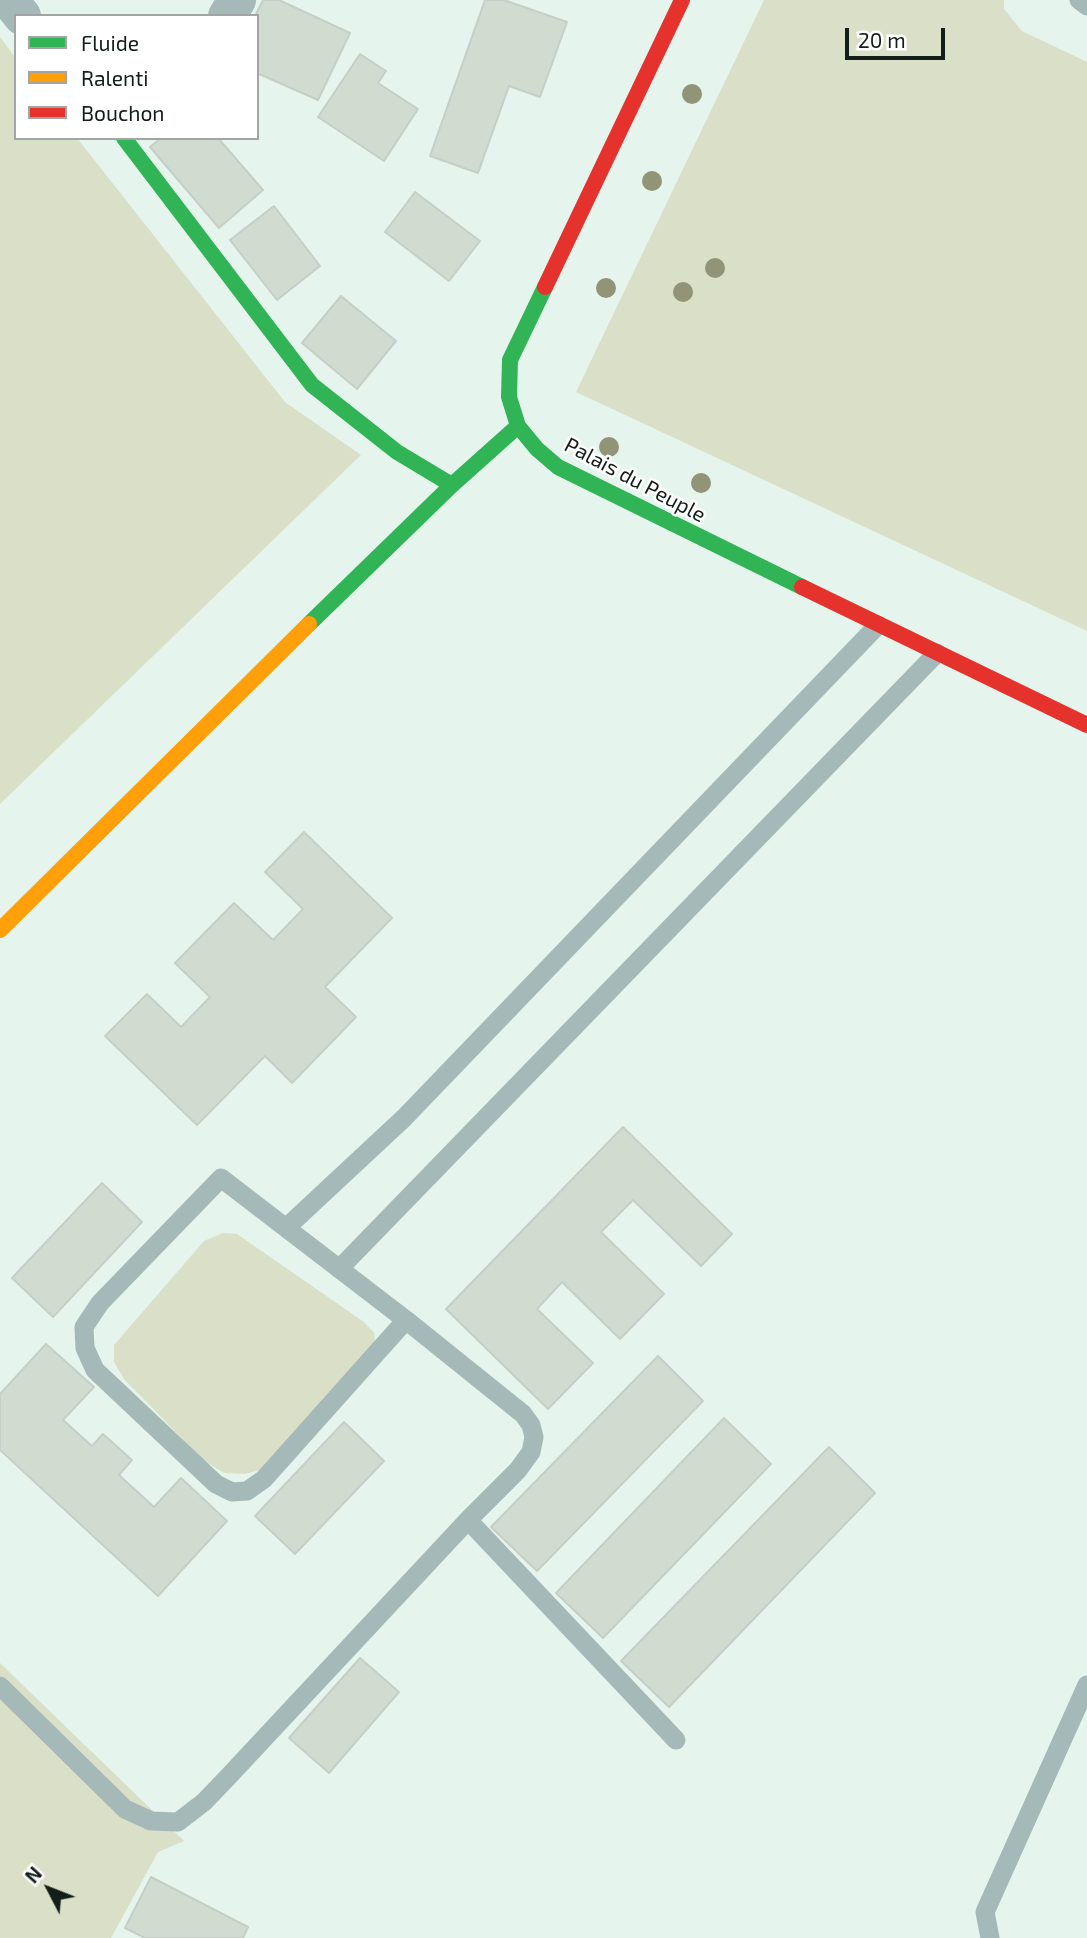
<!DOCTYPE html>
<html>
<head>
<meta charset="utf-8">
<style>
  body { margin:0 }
  #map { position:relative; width:1087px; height:1938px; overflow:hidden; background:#e5f5ed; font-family:"Exo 2",sans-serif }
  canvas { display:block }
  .legend { position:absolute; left:14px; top:14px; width:245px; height:126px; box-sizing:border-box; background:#fff; border:2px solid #a1a5a3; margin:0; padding:9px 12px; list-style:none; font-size:21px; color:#131e19 }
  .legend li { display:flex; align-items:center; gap:14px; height:35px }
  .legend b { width:35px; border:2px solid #a1a5a3 }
  .north { position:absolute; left:14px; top:1854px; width:70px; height:70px; -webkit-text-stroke:5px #fff; paint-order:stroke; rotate:312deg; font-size:19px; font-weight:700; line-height:28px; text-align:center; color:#131e19 }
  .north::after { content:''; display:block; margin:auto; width:24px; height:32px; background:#131e19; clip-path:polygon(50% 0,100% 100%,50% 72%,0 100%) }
  .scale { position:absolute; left:845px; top:28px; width:100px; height:32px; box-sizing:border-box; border:4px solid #131e19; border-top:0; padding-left:9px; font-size:21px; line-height:24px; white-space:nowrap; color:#131e19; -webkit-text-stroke:5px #fff; paint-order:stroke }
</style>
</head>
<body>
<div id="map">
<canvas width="1087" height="1938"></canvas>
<ul class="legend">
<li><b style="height:9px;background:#30b455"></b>Fluide</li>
<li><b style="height:9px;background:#ff9f0a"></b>Ralenti</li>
<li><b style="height:9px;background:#e5322d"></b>Bouchon</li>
</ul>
<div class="north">N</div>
<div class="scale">20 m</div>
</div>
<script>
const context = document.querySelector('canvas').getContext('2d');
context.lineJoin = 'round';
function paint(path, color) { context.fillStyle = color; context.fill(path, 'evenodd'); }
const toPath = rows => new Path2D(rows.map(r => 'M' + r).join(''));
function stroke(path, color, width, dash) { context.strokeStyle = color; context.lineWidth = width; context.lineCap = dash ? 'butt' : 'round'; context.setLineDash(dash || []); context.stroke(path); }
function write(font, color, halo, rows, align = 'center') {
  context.font = font + ' "Exo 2",sans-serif'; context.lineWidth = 5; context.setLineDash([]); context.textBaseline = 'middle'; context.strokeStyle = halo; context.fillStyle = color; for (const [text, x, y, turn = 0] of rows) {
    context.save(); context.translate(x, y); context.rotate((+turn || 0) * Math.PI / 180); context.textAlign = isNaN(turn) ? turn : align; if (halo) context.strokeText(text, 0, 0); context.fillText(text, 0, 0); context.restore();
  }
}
const green = toPath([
  [764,0,1004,0,1004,9,1022,31,1087,62,1087,631,576,392],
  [0,37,16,58,16,138,77,138,285,402,361,455,0,804],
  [223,1233,237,1234,364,1322,374,1333,375,1340,372,1351,264,1469,245,1474,224,1473,203,1460,124,1379,114,1362,114,1345,204,1241],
  [0,1663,184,1841,158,1852,111,1938,0,1938]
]);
const building = toPath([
  [263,0,279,0,350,33,318,100,257,73,257,16,255,16,263,0],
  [485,0,504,0,567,22,540,97,509,86,478,173,430,156,485,0],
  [360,54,386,71,378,83,418,109,384,161,318,117,360,54],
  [161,138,218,138,263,190,219,228,150,147,161,138],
  [415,192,480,241,449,281,385,232,415,192],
  [274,206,320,266,277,300,230,240,274,206],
  [341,296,396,341,357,389,302,343,341,296],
  [304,832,392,918,325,987,356,1017,292,1083,265,1056,197,1125,105,1036,147,994,181,1027,210,997,175,963,234,903,273,940,303,909,265,872,304,832],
  [623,1127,732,1234,701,1266,633,1200,601,1232,664,1294,620,1339,562,1282,537,1309,593,1363,548,1409,446,1309,623,1127],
  [102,1183,142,1222,53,1317,12,1278,102,1183],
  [46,1344,94,1387,63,1420,92,1446,103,1434,132,1460,119,1475,154,1507,181,1478,227,1521,158,1596,0,1450,0,1394,46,1344],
  [658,1356,703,1401,537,1571,491,1527,658,1356],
  [724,1418,771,1464,603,1638,556,1593,724,1418],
  [344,1422,384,1461,295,1554,255,1516,344,1422],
  [829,1447,875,1493,669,1707,621,1661,829,1447],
  [360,1658,399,1692,329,1773,289,1738,360,1658],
  [151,1877,248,1927,243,1938,145,1938,125,1928,151,1877]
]);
const lane = toPath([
  [1079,0,1087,6],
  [287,1227,404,1118,878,625],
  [339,1269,937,653],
  [468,1520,676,1740],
  [0,1686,125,1809,151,1821,178,1822,204,1802,228,1777,468,1520,518,1470,531,1452,534,1437,531,1425,523,1414,406,1320,221,1178,100,1303,84,1327,85,1348,95,1370,216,1484,232,1492,247,1491,264,1479,406,1320],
  [990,1938,985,1912,1087,1685]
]);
const street = toPath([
  [9,0,22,16],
  [227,16,237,0]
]);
const fast = toPath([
  [124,138,312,385,397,452,452,485],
  [545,287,510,360,509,397,518,426,537,449,558,467,802,587],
  [309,624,452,485,518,426]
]);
const slow = toPath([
  [0,930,309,624]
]);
const jam = toPath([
  [545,287,682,0],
  [802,587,1087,725]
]);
const trees = [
  [692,94],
  [652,181],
  [715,268],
  [606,288],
  [683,292],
  [609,447],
  [701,483]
];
const streetNames = [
  ["Palais du Peuple",635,480,28]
];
paint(green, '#dadfc7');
paint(building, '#cfdccf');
stroke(building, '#c5cfc7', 2);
stroke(lane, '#a4b9b8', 19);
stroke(street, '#a4b9b8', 38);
stroke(fast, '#30b455', 16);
stroke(slow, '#ff9f0a', 16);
stroke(jam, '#e5322d', 16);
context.fillStyle = '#919477';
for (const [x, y] of trees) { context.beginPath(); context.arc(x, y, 10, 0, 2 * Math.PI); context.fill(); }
write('21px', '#131e19', '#fff', streetNames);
</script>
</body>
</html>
